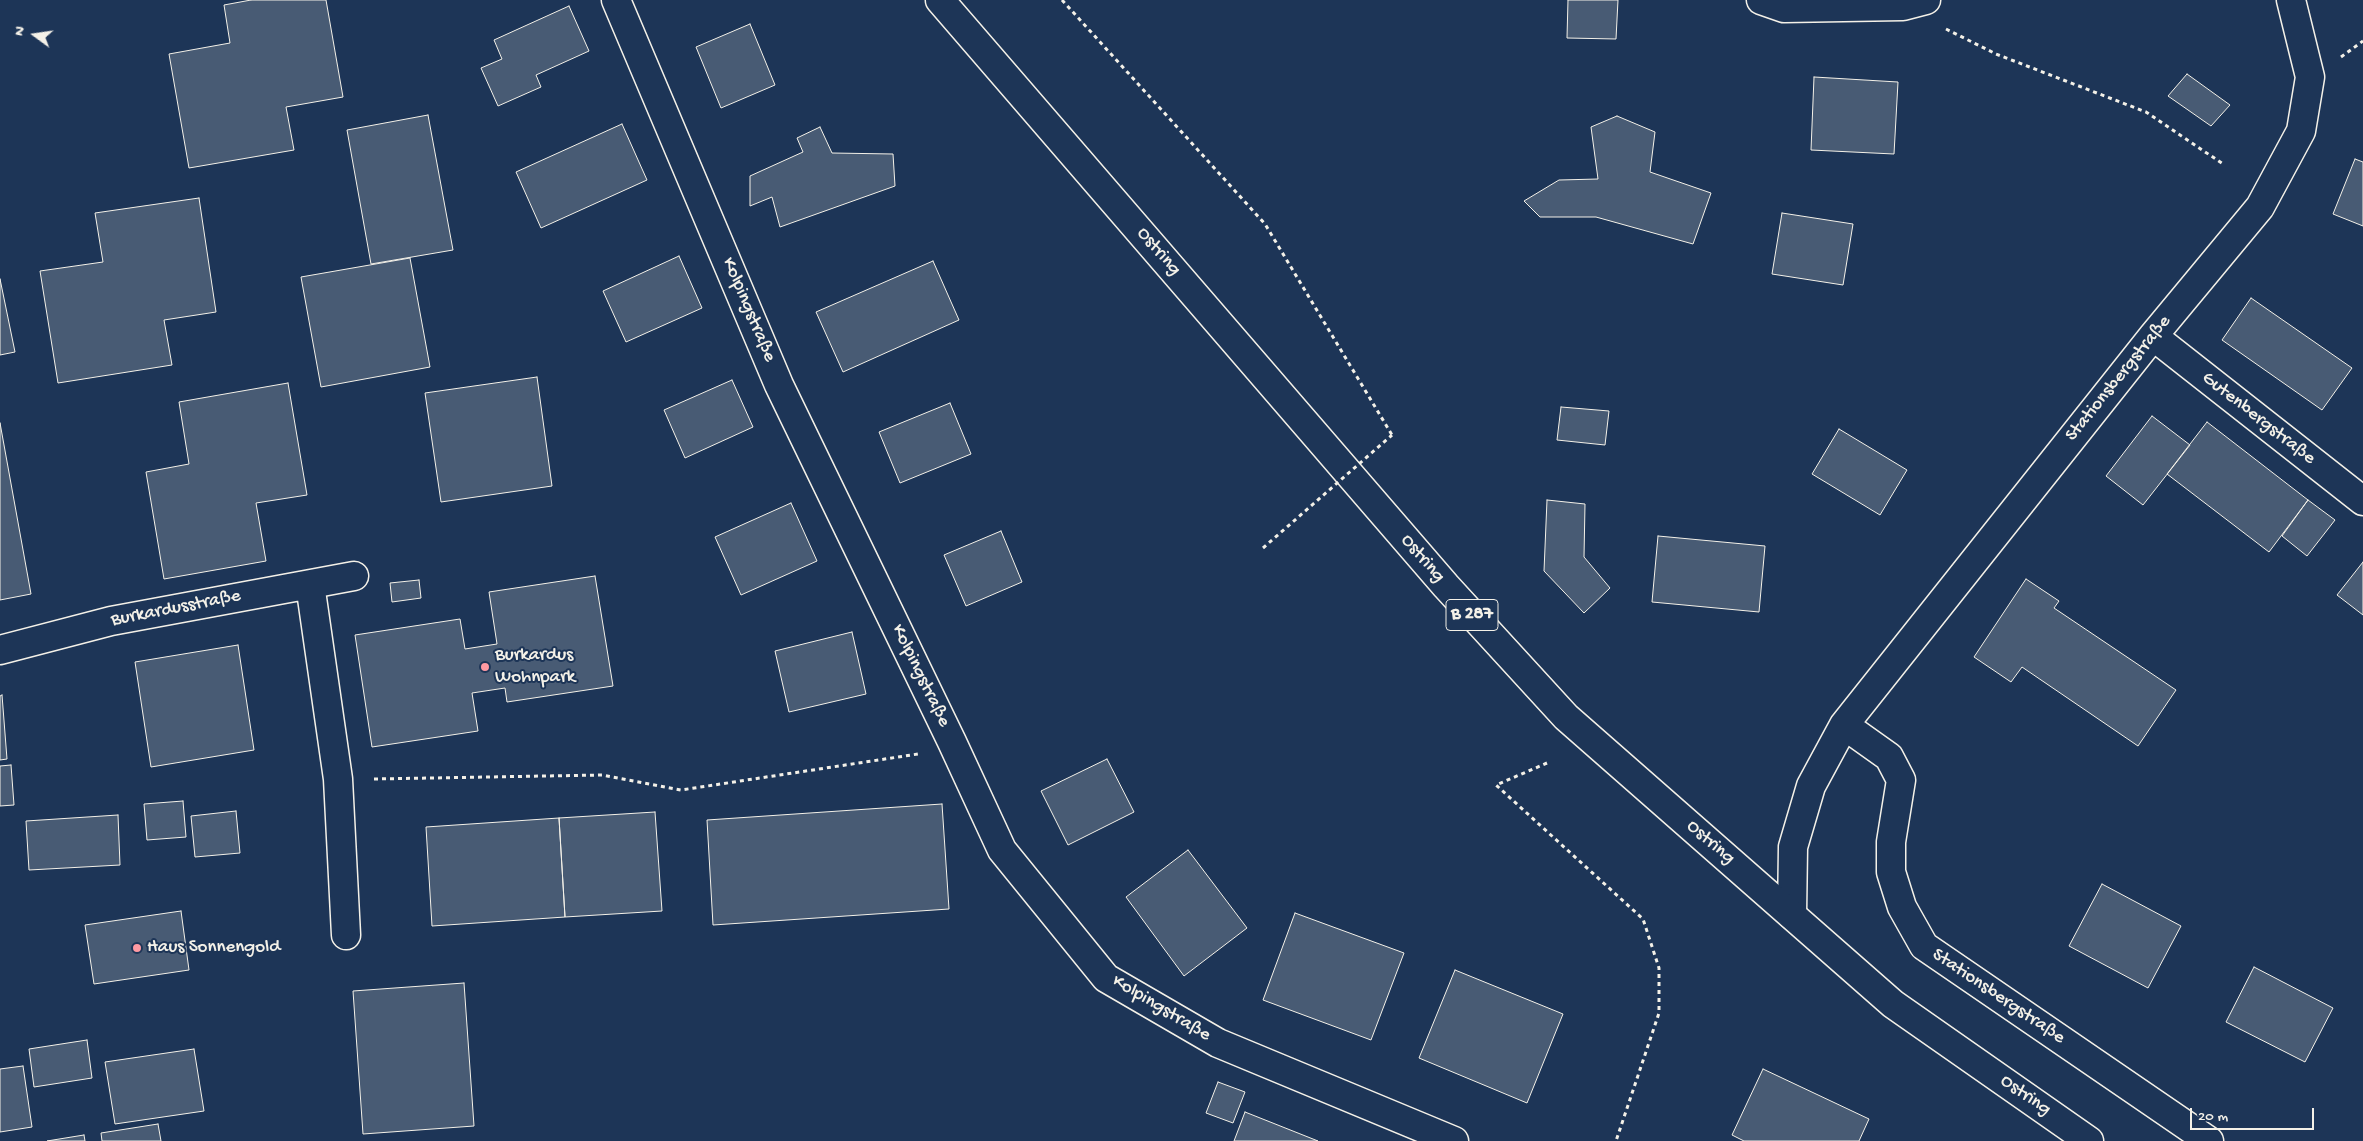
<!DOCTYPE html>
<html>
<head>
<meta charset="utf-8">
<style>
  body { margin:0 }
  #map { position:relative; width:2363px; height:1141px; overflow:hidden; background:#1d3557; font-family:"Gochi Hand",sans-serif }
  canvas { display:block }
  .north { position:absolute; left:10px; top:10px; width:50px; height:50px; -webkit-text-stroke:4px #1d3557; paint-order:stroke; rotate:284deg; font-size:14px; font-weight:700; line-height:20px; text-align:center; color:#f4f1e8 }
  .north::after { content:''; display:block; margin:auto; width:18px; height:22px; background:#f4f1e8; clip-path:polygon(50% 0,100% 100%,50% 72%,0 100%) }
  .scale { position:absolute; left:2190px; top:1108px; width:124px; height:22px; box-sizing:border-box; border:2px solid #f4f1e8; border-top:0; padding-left:6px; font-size:15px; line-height:18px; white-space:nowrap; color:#f4f1e8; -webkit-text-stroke:4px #1d3557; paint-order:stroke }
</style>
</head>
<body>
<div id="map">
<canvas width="2363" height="1141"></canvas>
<div class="north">N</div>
<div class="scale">20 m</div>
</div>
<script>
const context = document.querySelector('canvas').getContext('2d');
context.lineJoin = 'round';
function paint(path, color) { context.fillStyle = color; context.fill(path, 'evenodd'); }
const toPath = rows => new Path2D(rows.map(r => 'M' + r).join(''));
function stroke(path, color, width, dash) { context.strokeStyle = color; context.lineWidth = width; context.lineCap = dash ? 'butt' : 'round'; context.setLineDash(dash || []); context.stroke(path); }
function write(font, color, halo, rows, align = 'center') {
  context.font = font + ' "Gochi Hand",sans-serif'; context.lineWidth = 4; context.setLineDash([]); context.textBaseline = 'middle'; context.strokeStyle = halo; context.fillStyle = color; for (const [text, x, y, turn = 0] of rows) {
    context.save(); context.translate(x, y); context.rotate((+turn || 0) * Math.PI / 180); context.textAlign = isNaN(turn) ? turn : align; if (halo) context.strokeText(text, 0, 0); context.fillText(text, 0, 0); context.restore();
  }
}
const building = toPath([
  [251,0,326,0,343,97,286,107,294,150,189,168,169,54,230,43,224,5,251,0],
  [1568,0,1618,0,1616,39,1567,38,1568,0],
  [569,6,589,51,536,75,541,87,498,106,481,68,502,59,494,40,569,6],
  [750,24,775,85,721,108,696,47,750,24],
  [2187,74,2230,105,2211,126,2168,96,2187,74],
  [1814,77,1898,82,1894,154,1811,150,1814,77],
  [428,115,453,250,371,264,347,130,428,115],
  [1617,116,1655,132,1650,172,1711,193,1693,244,1596,217,1540,217,1524,201,1559,180,1598,179,1591,127,1617,116],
  [622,124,647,180,541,228,516,172,622,124],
  [820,127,832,153,893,154,895,186,780,227,772,197,750,206,750,176,803,152,797,138,820,127],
  [2355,159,2363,162,2363,226,2333,214,2355,159],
  [199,198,216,312,164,320,172,365,58,383,40,271,103,262,95,213,199,198],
  [1782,213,1853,224,1843,285,1772,274,1782,213],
  [679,256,702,308,626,342,603,291,679,256],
  [410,258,430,367,321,387,301,277,410,258],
  [933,261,959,320,843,372,816,312,933,261],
  [0,279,15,352,0,355,0,279],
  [2251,298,2352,368,2322,410,2222,340,2251,298],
  [537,377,552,486,441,502,425,393,537,377],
  [732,380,753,427,685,458,664,410,732,380],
  [288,383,307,495,256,503,266,561,164,579,146,472,189,464,179,402,288,383],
  [950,403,971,454,900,483,879,432,950,403],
  [1561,407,1609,411,1605,445,1557,440,1561,407],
  [2152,416,2190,445,2143,505,2106,476,2152,416],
  [2207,422,2308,500,2269,552,2167,474,2207,422],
  [0,423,31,594,0,600,0,423],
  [1839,429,1907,470,1880,515,1812,474,1839,429],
  [1547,500,1585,504,1584,557,1610,588,1584,613,1544,571,1547,500],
  [2308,500,2335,520,2307,556,2282,536,2308,500],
  [791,503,817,561,741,595,715,537,791,503],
  [1001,531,1022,582,966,606,944,555,1001,531],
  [1658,536,1765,546,1759,612,1652,602,1658,536],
  [2363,562,2363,615,2337,595,2363,562],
  [595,576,613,686,507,702,505,688,472,693,478,731,372,747,355,635,460,619,465,649,497,644,489,592,595,576],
  [2026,579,2059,601,2054,608,2176,690,2138,746,2022,667,2011,682,1974,657,2026,579],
  [419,580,421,598,392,602,390,583,419,580],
  [852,632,866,694,789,712,775,651,852,632],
  [238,645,254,750,151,767,135,662,238,645],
  [2,695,7,759,0,760,0,696,2,695],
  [1107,759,1134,812,1068,845,1041,791,1107,759],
  [11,765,14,805,0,806,0,766,11,765],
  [183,801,186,837,147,840,144,804,183,801],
  [942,804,949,909,713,925,707,820,942,804],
  [236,811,240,853,195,857,191,816,236,811],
  [655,812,662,911,565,917,559,818,655,812],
  [118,815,120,865,29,870,26,821,118,815],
  [559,818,565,917,432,926,426,827,559,818],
  [1188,850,1247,928,1184,976,1126,897,1188,850],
  [2102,884,2181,926,2148,988,2069,946,2102,884],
  [181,911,189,970,94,984,85,925,181,911],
  [1295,913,1404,953,1371,1040,1263,1000,1295,913],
  [2254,967,2333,1008,2305,1062,2226,1022,2254,967],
  [1455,970,1563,1014,1527,1103,1419,1058,1455,970],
  [464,983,474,1126,363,1134,353,991,464,983],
  [87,1040,92,1078,34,1087,29,1049,87,1040],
  [194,1049,204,1111,115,1124,105,1062,194,1049],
  [23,1066,32,1127,0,1132,0,1069,23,1066],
  [1763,1069,1869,1119,1859,1141,1744,1141,1732,1135,1763,1069],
  [1218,1082,1245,1092,1233,1123,1206,1113,1218,1082],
  [1245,1112,1318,1141,1234,1141,1245,1112],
  [158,1124,161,1141,102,1141,101,1133,158,1124],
  [84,1135,85,1141,47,1141,84,1135]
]);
const path = toPath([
  [1062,0,1265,224,1392,435],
  [1946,29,1996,54,2146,112,2223,164],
  [2341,57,2363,41],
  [1547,763,1496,785,1643,919,1659,968,1659,1013,1616,1141],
  [374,779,602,775,681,790,918,754]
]);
const minor = toPath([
  [616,0,779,385,952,742,1002,850,1106,978,1218,1043,1454,1141],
  [1761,0,1784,8,1903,6,1926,0],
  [2153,336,2363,501],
  [310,584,338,779,346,935],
  [0,650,111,621,354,576],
  [1844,725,1889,757,1901,780,1891,842,1891,872,1902,907,1924,946,2209,1141],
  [1792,915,1793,847,1811,786,1844,725,2153,336,2260,207,2301,131,2310,77,2291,0]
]);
const major = toPath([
  [940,0,1446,586,1566,717,1893,1004,2089,1141]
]);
const pathBridge = toPath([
  [1263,548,1392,435]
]);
const markers = [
  [485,667,5,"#ff9aa2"],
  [137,948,5,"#ff9aa2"]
];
const shields = [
  [1472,615,52]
];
const shieldNames = [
  ["B 287",1472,615]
];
const streetNames = [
  ["Ostring",1158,252,49],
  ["Kolpingstraße",748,310,67],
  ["Stationsbergstraße",2119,379,-51],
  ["Gutenbergstraße",2258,419,38],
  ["Ostring",1422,559,49],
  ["Burkardusstraße",176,609,-11],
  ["Kolpingstraße",920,676,64],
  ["Ostring",1710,843,41],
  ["Stationsbergstraße",1998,997,34],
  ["Kolpingstraße",1161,1009,31],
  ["Ostring",2025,1096,35]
];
const poiNames = [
  ["Burkardus",495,656],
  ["Wohnpark",495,678],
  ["Haus Sonnengold",147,948]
];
paint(building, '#485b74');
stroke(building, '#f4f1e8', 1);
stroke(minor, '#f4f1e8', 31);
stroke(major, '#f4f1e8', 31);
stroke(path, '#f4f1e8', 3, [4, 4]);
stroke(minor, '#1d3557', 28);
stroke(major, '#1d3557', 28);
stroke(pathBridge, '#f4f1e8', 3, [4, 4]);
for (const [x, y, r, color] of markers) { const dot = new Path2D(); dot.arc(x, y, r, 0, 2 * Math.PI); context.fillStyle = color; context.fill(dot); stroke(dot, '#1d3557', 2); }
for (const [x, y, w] of shields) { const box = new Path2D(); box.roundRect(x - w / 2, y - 15.5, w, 31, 4); context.fillStyle = '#1d3557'; context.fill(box); stroke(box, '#f4f1e8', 1); }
write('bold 18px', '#f4f1e8', null, shieldNames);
write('19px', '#f4f1e8', '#1d3557', streetNames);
write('19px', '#f4f1e8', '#1d3557', poiNames, 'left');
</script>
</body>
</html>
